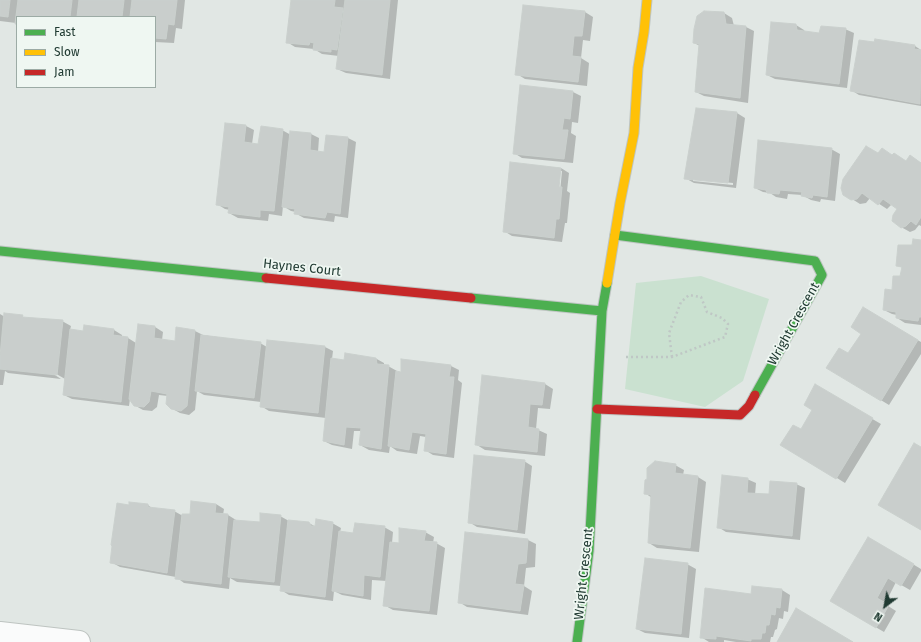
<!DOCTYPE html>
<html>
<head>
<meta charset="utf-8">
<style>
  body { margin:0 }
  #map { position:relative; width:921px; height:642px; overflow:hidden; background:#e1e7e4; font-family:"Fira Sans",sans-serif }
  canvas { display:block }
  .legend { position:absolute; left:16px; top:16px; width:140px; height:72px; box-sizing:border-box; background:#eff7f2; border:1px solid #9caba5; margin:0; padding:5px 7px; list-style:none; font-size:12px; color:#203a32 }
  .legend li { display:flex; align-items:center; gap:8px; height:20px }
  .legend b { width:20px; border:1px solid #9caba5 }
  .north { position:absolute; left:865px; top:586px; width:40px; height:40px; -webkit-text-stroke:3px #eff7f2; paint-order:stroke; rotate:212deg; font-size:11px; font-weight:700; line-height:16px; text-align:center; color:#203a32 }
  .north::after { content:''; display:block; margin:auto; width:14px; height:18px; background:#203a32; clip-path:polygon(50% 0,100% 100%,50% 72%,0 100%) }
</style>
</head>
<body>
<div id="map">
<canvas width="921" height="642"></canvas>
<ul class="legend">
<li><b style="height:5px;background:#4caf50"></b>Fast</li>
<li><b style="height:5px;background:#ffc107"></b>Slow</li>
<li><b style="height:5px;background:#c62828"></b>Jam</li>
</ul>
<div class="north">N</div>
</div>
<script>
const context = document.querySelector('canvas').getContext('2d');
context.lineJoin = 'round';
function paint(path, color) { context.fillStyle = color; context.fill(path, 'evenodd'); }
const toPath = rows => new Path2D(rows.map(r => 'M' + r).join(''));
function stroke(path, color, width, dash) { context.strokeStyle = color; context.lineWidth = width; context.lineCap = dash ? 'butt' : 'round'; context.setLineDash(dash || []); context.stroke(path); }
function write(font, color, halo, rows, align = 'center') {
  context.font = font + ' "Fira Sans",sans-serif'; context.lineWidth = 3.5; context.setLineDash([]); context.textBaseline = 'middle'; context.strokeStyle = halo; context.fillStyle = color; for (const [text, x, y, turn = 0] of rows) {
    context.save(); context.translate(x, y); context.rotate((+turn || 0) * Math.PI / 180); context.textAlign = isNaN(turn) ? turn : align; if (halo) context.strokeText(text, 0, 0); context.fillText(text, 0, 0); context.restore();
  }
}
const green = toPath([
  [701,276,769,299,743,381,705,407,625,389,636,283]
]);
const shadow = toPath([
  [0,0,185,0,182,29,176,28,174,43,155,42,155,17,17,17,17,24,16,23,0,21],
  [292,0,398,0,390,79,346,73,337,69,339,56,322,54,314,49,295,47,287,42],
  [585,12,593,17,590,41,583,40,581,58,589,63,587,86,525,79,517,74],
  [724,13,732,18,734,26,746,27,754,31,748,103,704,96,696,92,700,46,694,43],
  [796,25,804,30,805,32,819,34,845,29,854,33,847,88,775,79,767,75],
  [915,46,921,50,921,106,859,95,851,90],
  [573,92,581,96,578,123,572,122,571,133,576,136,573,163,522,158,514,153],
  [737,113,745,118,736,188,694,183,685,178],
  [693,179,733,183,733,185,693,181],
  [246,126,254,130,252,144,259,145,282,130,291,135,291,132,311,134,319,138,318,152,325,153,327,136,348,138,356,142,348,218,335,216,334,222,304,218,295,213,296,212,291,211,283,206,282,216,269,214,268,221,238,218,229,213,230,210,225,209,217,204],
  [831,149,840,154,835,201,821,199,820,202,811,200,802,195,788,194,787,199,776,197,770,193,763,192,755,188],
  [879,154,892,155,907,162,910,156,921,163,921,226,919,225,915,230,910,232,901,227,898,208,892,204,887,209,870,198,866,203,860,204,844,194],
  [511,163,561,168,569,173,567,191,570,193,567,223,565,223,562,242,512,236,504,231],
  [560,171,562,171,560,192,558,192],
  [921,241,921,325,905,323,897,318,897,315,892,314,884,310,892,291,901,277,903,268,897,265,913,247],
  [863,309,921,342,921,354,889,405,828,368,848,354,862,333],
  [0,314,5,317,22,316,26,319,62,321,71,326,70,330,84,332,114,330,122,335,122,337,128,338,136,343,155,327,163,332,162,340,176,342,177,328,195,331,203,335,260,343,267,347,325,347,333,351,332,359,345,361,375,358,384,363,384,366,388,366,397,371,397,372,402,373,451,366,459,370,458,380,462,383,454,458,433,455,425,450,426,437,420,436,417,454,397,451,390,446,389,453,369,450,360,445,361,431,354,431,352,449,332,445,324,441,326,418,269,411,261,406,261,402,204,395,197,391,195,410,189,415,180,413,171,408,168,396,159,395,157,407,152,411,143,410,134,405,130,399,129,406,72,399,64,395,65,379,53,372,52,373,61,379,8,373,5,371,3,385,0,385],
  [545,384,553,389,550,409,538,408,536,429,547,434,545,456,485,450,477,445],
  [816,386,881,424,845,483,782,444,801,430,813,410],
  [524,461,532,466,525,534,477,527,469,522],
  [675,465,684,470,683,475,698,477,706,482,699,552,657,548,649,543,652,498,645,493,648,480],
  [747,479,756,483,755,495,770,495,796,484,805,488,800,540,726,532,718,527],
  [216,504,224,509,223,515,228,515,236,520,236,521,261,523,280,516,289,521,309,523,316,527,332,523,341,528,340,532,354,534,384,527,393,532,392,543,400,544,425,532,434,537,433,543,436,543,445,548,437,615,393,610,384,605,387,581,372,580,371,600,342,595,334,591,333,601,289,595,281,590,281,586,237,582,230,578,229,589,184,583,176,577,120,567,111,562,130,506,148,505,153,509,174,511,183,516,191,515],
  [465,533,528,540,536,544,535,567,526,568,524,586,532,591,528,615,467,607,459,602],
  [869,538,921,569,921,571,910,590,896,582,885,604,896,611,884,632,831,601],
  [687,564,696,569,689,638,645,633,637,629],
  [753,587,782,590,790,595,788,612,784,611,783,619,779,618,777,629,775,630,773,637,771,637,770,642,736,642,724,640,724,642,709,642,701,637,752,595]
]);
const building = toPath([
  [0,0,10,0,8,17,0,16,0,0],
  [18,0,72,0,70,17,17,17,17,24,15,24,18,0],
  [79,0,124,0,122,17,77,17,79,0],
  [132,0,177,0,174,25,168,24,166,39,155,38,155,17,130,17,132,0],
  [291,0,335,0,334,7,343,8,337,50,331,49,331,52,313,50,314,43,310,42,309,45,286,43,291,0],
  [345,0,390,0,382,75,336,69,345,0],
  [523,5,585,11,582,36,574,36,572,56,581,57,578,82,515,75,523,5],
  [704,11,724,12,726,24,746,26,740,98,695,92,699,44,693,43,694,29,697,16,704,11],
  [771,22,796,24,797,30,819,33,821,26,846,28,839,84,766,75,771,22],
  [875,39,915,45,914,49,921,50,920,104,850,91,859,40,874,42,875,39],
  [520,85,573,91,570,119,564,118,562,130,568,130,564,159,513,154,520,85],
  [696,108,737,112,728,183,684,179,696,108],
  [225,123,246,125,244,142,258,144,261,126,283,129,274,211,260,210,260,217,228,213,229,207,216,205,225,123],
  [290,131,311,133,310,150,324,152,326,135,348,137,340,214,327,212,325,218,294,214,295,209,282,207,290,131],
  [758,140,832,148,827,197,813,195,812,198,801,196,802,192,780,190,779,194,767,193,766,190,754,188,758,140],
  [866,146,878,153,882,148,892,155,894,153,906,161,910,155,921,163,921,217,916,225,911,221,906,226,901,228,892,221,893,215,897,209,883,199,878,205,862,193,857,199,851,200,843,195,841,188,843,179,866,146],
  [510,162,561,168,559,187,562,187,559,219,556,219,554,238,503,232,510,162],
  [913,239,921,240,921,317,919,317,918,321,896,318,896,312,883,310,885,289,892,290,893,276,900,276,902,267,896,266,898,245,912,245,913,239],
  [863,307,918,340,881,401,826,368,839,348,848,353,861,334,851,327,863,307],
  [4,313,23,315,22,317,63,320,57,375,0,369,0,356,4,313],
  [138,324,155,326,154,338,175,341,176,327,195,330,187,406,181,411,171,409,166,404,167,394,151,391,149,402,144,407,134,406,129,399,138,324],
  [84,325,114,329,113,335,128,337,121,402,63,395,70,329,83,331,84,325],
  [201,335,261,342,254,398,195,391,201,335],
  [267,340,325,346,318,413,260,407,267,340],
  [345,353,376,358,377,364,389,365,381,449,359,445,361,428,346,427,344,445,323,441,331,358,344,360,345,353],
  [401,359,451,365,449,377,454,377,446,454,424,451,426,434,412,432,409,450,388,446,396,371,401,372,401,359],
  [482,375,545,383,542,405,530,404,528,427,539,429,537,452,475,445,482,375],
  [815,384,873,418,836,479,780,445,793,425,801,429,812,410,804,405,815,384],
  [914,443,921,447,921,530,878,505,914,443],
  [474,455,525,460,517,530,468,523,474,455],
  [655,461,676,464,675,473,698,476,690,548,648,543,651,495,644,494,645,480,647,479,647,468,655,461],
  [722,475,748,478,747,493,769,494,770,481,797,483,792,536,717,528,722,475],
  [191,501,216,504,215,513,228,514,221,584,175,579,182,514,190,514,191,501],
  [129,502,148,504,148,507,175,510,167,573,110,563,112,546,111,545,117,503,129,505,129,502],
  [260,513,281,515,274,582,228,577,234,520,260,522,260,513],
  [316,519,333,522,325,597,280,591,288,520,309,522,311,526,315,526,316,519],
  [355,523,385,526,380,577,364,575,363,596,332,591,339,531,353,533,355,523],
  [399,528,426,531,424,541,437,542,429,611,383,606,390,542,399,543,399,528],
  [465,532,528,539,526,563,518,564,515,584,524,585,520,611,458,603,465,532],
  [868,537,914,564,901,586,888,578,877,598,889,605,876,628,830,601,868,537],
  [645,558,688,563,681,634,636,629,645,558],
  [752,586,782,589,780,608,776,607,775,615,771,614,769,625,766,625,765,633,762,633,761,639,751,639,751,641,716,636,716,639,700,638,705,588,751,594,752,586],
  [796,608,853,642,777,642,796,608]
]);
const path = toPath([
  [626,357,672,357,725,337,728,324,722,318,707,312,701,297,689,295,681,302,669,333,672,357]
]);
const street = toPath([
  [0,633,79,642]
]);
const fast = toPath([
  [615,235,815,261,822,275,755,395],
  [0,251,266,278],
  [471,298,602,311],
  [577,642,589,551,602,311,607,283]
]);
const slow = toPath([
  [607,283,620,203,634,133,638,68,644,32,647,0]
]);
const jam = toPath([
  [266,278,471,298],
  [597,409,740,415,749,406,755,395]
]);
const streetNames = [
  ["Haynes Court",302,268,6],
  ["Wright Crescent",794,324,-61],
  ["Wright Crescent",584,574,-84]
];
paint(green, '#cae1d0');
paint(shadow, '#0003');
paint(building, '#c9cecc');
stroke(building, '#cad0cd', 1);
stroke(street, '#bec4c1', 24);
stroke(fast, '#bec5c2', 11);
stroke(slow, '#bec5c2', 11);
stroke(jam, '#bec5c2', 11);
stroke(path, '#bfc7c5', 2.5, [2, 3]);
stroke(street, '#fafbfb', 22);
stroke(fast, '#4caf50', 9);
stroke(slow, '#ffc107', 9);
stroke(jam, '#c62828', 9);
write('13px', '#203a32', '#eff7f2', streetNames);
</script>
</body>
</html>
